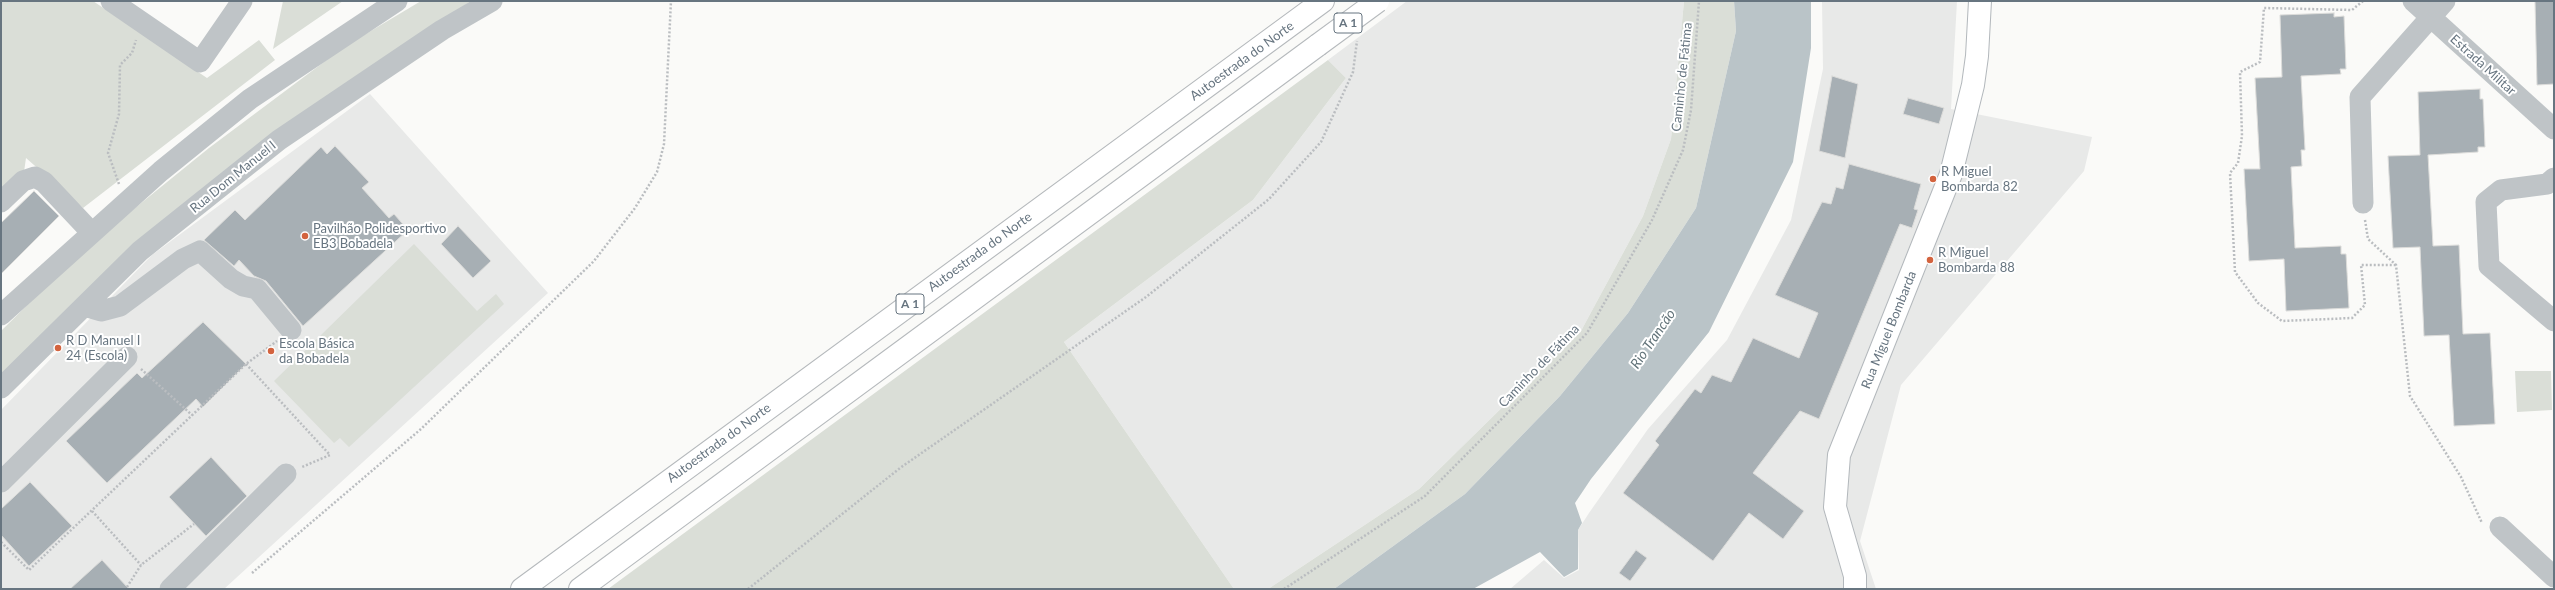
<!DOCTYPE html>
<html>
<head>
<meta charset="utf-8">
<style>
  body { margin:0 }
  #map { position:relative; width:2555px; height:590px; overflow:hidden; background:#fafaf8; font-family:Lato,sans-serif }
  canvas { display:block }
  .frame { position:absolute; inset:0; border:2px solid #677580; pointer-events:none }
</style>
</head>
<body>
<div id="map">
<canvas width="2555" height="590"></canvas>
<div class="frame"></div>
</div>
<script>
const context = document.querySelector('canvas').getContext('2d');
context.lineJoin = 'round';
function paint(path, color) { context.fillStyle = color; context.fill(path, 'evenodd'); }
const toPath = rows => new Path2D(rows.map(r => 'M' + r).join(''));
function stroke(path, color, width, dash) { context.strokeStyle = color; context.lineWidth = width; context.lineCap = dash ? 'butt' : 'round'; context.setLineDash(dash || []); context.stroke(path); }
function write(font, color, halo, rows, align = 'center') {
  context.font = font + ' Lato,sans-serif'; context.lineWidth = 4; context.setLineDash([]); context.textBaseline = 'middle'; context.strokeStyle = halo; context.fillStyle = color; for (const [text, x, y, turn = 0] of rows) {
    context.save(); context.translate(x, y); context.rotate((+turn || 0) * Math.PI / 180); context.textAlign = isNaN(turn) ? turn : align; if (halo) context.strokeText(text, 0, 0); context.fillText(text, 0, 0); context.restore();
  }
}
const built = toPath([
  [1407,1,1684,1,1671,139,1643,216,1582,329,1419,489,1268,589,1234,589,1064,342,1253,200,1346,78,1328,60],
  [1822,1,1957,1,1951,109,2092,137,2084,171,1901,385,1860,541,1876,589,1510,589,1544,560,1564,578,1579,570,1578,530,1589,513,1648,429,1727,340,1791,220,1823,69],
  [370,94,548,293,224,589,1,589,1,410,152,255]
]);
const green = toPath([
  [1,1,93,1,207,78,259,40,275,60,83,208,26,158,24,172,1,192],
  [283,1,343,1,273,49],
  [421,1,471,1,310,111,1,381,1,331,82,251,209,148,344,47],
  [1684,1,1734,1,1736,31,1696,208,1628,313,1560,396,1465,494,1334,589,1268,589,1419,489,1582,329,1643,216,1671,139],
  [1328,60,1346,78,1253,200,1064,342,1234,589,608,589],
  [414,244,477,311,496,294,504,304,349,447,340,438,334,443,274,381],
  [2515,371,2551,371,2552,410,2517,412]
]);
const water = toPath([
  [1734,1,1811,1,1811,48,1793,162,1709,332,1591,479,1575,503,1582,523,1578,530,1578,569,1564,577,1540,552,1473,589,1334,589,1465,494,1560,396,1628,313,1696,208,1736,31]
]);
const building = toPath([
  [2535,1,2554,1,2554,84,2537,85,2535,1],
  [2334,13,2334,17,2344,16,2346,69,2340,69,2341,74,2301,76,2305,150,2301,150,2302,166,2291,167,2295,248,2341,246,2341,254,2346,254,2349,308,2286,311,2284,259,2249,261,2244,169,2260,169,2255,78,2282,77,2280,15,2334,13],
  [1832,76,1858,84,1845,158,1819,151,1832,76],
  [2480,89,2480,99,2483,99,2485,147,2478,147,2478,152,2428,155,2433,246,2459,245,2463,334,2490,333,2495,424,2454,426,2449,335,2424,336,2420,247,2393,248,2388,156,2420,155,2418,92,2480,89],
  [1908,98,1944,108,1939,124,1903,114,1908,98],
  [335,146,369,182,362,188,389,218,394,214,408,230,303,326,266,281,254,276,239,260,234,266,204,240,235,210,245,220,321,147,327,154,335,146],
  [1849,164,1921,184,1914,209,1918,210,1912,228,1900,224,1819,419,1800,411,1753,473,1804,511,1783,539,1749,513,1713,561,1623,493,1659,445,1655,441,1695,389,1701,393,1712,375,1731,382,1753,338,1799,358,1818,313,1775,295,1822,202,1831,204,1836,187,1843,189,1849,164],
  [34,191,59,216,1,274,1,223,34,191],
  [458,226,491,261,473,278,441,244,458,226],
  [203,322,246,364,203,407,196,399,107,483,66,441,137,373,142,378,203,322],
  [211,457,247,496,206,536,169,497,211,457],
  [30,482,72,526,29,566,1,535,1,509,30,482],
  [1636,550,1647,558,1630,581,1619,573,1636,550],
  [102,560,129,589,70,589,102,560]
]);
const path = toPath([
  [2363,1,2352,10,2264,8,2260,62,2240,72,2242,136,2238,163,2230,173,2235,272,2258,303,2282,321,2352,318,2365,305,2361,265,2396,265],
  [119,184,108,153,119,114,120,65,132,53,136,40],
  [2365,220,2368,239,2396,265,2410,396,2461,477,2482,523],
  [246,364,330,455,302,467],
  [141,369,192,415],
  [92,511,141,565],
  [1,542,29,570,246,364,277,341],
  [252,573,421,429,594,261,635,208,657,172,664,144,671,1],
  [127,587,141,565,194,524],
  [748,589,900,468,1146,297,1269,199,1321,142,1353,72,1357,41],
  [1284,589,1425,496,1587,333,1652,220,1683,150,1691,110,1699,1]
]);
const minor = toPath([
  [111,1,200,62,242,1],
  [2413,1,2554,129],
  [2554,178,2547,184,2501,190,2486,202,2489,266,2554,321],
  [1,202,23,181,35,177,44,182,92,233],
  [2363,203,2360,97,2445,1],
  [84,306,101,311,120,306,183,259,200,251,231,279,243,286,257,289,291,330],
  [1,315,161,171,250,99,397,1],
  [1,388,140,251,279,140,442,30,492,1],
  [1,482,127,357],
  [2500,527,2554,577],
  [170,589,286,474]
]);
const major = toPath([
  [1855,589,1855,576,1835,507,1839,455,1951,174,1973,85,1977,56,1980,1]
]);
const highway = toPath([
  [522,589,1323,1],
  [580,589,1318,45]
]);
const highwayBridge = toPath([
  [1318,45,1378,1]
]);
const markers = [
  [1933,179,4,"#d3633e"],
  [305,236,4,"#d3633e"],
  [1930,260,4,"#d3633e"],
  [58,348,4,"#d3633e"],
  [271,351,4,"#d3633e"]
];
const shields = [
  [1348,23,28],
  [910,304,28]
];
const shieldNames = [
  ["A 1",1348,23],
  ["A 1",910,304]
];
const streetNames = [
  ["Autoestrada do Norte",1242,61,-36],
  ["Estrada Militar",2483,65,42],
  ["Caminho de Fátima",1682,77,-84],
  ["Rua Dom Manuel I",233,177,-39],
  ["Autoestrada do Norte",980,252,-36],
  ["Rua Miguel Bombarda",1889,330,-68],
  ["Caminho de Fátima",1539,366,-46],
  ["Autoestrada do Norte",719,443,-36]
];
const poiNames = [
  ["R Miguel",1941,172],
  ["Bombarda 82",1941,187],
  ["Pavilhão Polidesportivo",313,229],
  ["EB3 Bobadela",313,244],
  ["R Miguel",1938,253],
  ["Bombarda 88",1938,268],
  ["R D Manuel I",66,341],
  ["24 (Escola)",66,356],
  ["Escola Básica",279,344],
  ["da Bobadela",279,359]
];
const waterNames = [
  ["Rio Trancão",1653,339,-56]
];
paint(built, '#e8e9e8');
paint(green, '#daded7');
paint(water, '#bac4c8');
paint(building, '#a7afb4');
stroke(building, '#dcdcda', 1);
stroke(major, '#b3b8bc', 24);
stroke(highway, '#b5b9bc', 24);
stroke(path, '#babdc0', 2.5, [2, 2]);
stroke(minor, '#bfc4c7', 21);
stroke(major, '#fff', 22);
stroke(highway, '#fff', 22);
stroke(highwayBridge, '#b5b9bc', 24, []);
stroke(highwayBridge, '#fff', 22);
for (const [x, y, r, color] of markers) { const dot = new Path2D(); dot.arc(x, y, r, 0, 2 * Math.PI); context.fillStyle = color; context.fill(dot); stroke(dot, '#fff', 1.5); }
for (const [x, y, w] of shields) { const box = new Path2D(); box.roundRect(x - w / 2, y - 10, w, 20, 3); context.fillStyle = '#fff'; context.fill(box); stroke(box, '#677580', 1); }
write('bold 12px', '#677580', null, shieldNames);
write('13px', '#677580', '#fff', streetNames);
write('13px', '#677580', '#fff', poiNames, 'left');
write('italic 14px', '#627379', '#fff', waterNames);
</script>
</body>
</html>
